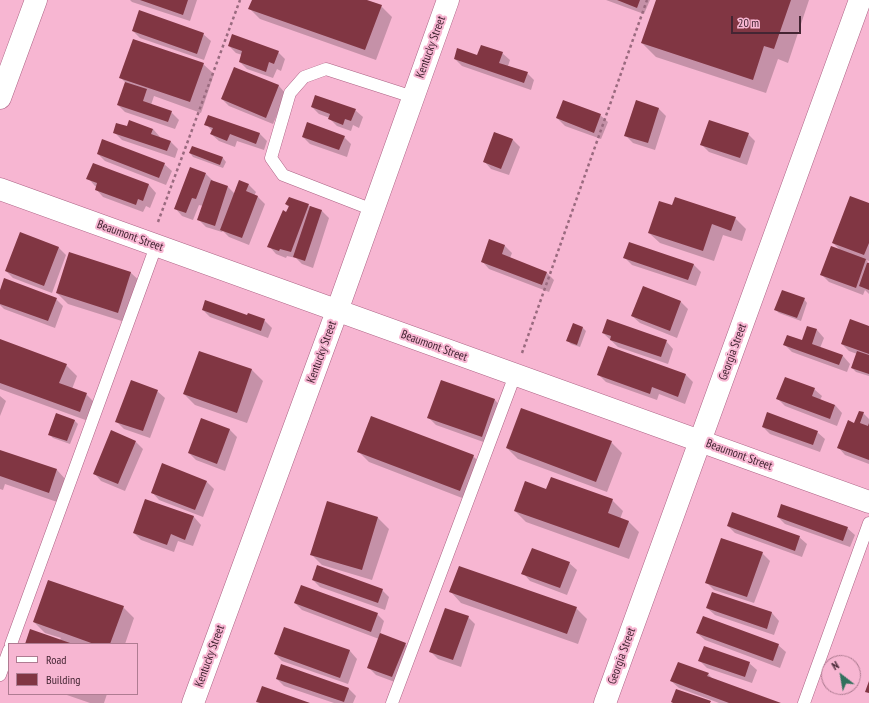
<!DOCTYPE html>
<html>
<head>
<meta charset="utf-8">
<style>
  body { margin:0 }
  #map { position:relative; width:869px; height:703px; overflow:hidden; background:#f7b6d2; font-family:"PT Sans Narrow",sans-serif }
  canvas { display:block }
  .legend { position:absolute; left:8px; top:643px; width:130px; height:52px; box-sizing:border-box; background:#f7b6d2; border:1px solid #af7c92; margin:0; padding:5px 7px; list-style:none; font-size:12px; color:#442533 }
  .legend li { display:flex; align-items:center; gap:8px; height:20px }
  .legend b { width:20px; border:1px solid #af7c92 }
  .north { position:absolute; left:821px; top:655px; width:40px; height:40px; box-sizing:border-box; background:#f7b6d2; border:1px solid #af7c92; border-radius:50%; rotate:329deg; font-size:11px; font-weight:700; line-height:16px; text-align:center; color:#442533 }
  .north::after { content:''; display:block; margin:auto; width:14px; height:18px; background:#31705d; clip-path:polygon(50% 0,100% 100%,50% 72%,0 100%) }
  .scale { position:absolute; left:731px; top:16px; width:70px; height:18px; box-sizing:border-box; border:2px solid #442533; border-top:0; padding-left:5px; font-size:12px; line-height:14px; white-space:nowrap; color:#442533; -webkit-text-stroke:3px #f7b6d2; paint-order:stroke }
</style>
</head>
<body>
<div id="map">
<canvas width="869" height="703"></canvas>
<ul class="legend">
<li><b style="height:5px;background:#fff"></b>Road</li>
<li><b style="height:11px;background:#813643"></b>Building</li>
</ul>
<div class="north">N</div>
<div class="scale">20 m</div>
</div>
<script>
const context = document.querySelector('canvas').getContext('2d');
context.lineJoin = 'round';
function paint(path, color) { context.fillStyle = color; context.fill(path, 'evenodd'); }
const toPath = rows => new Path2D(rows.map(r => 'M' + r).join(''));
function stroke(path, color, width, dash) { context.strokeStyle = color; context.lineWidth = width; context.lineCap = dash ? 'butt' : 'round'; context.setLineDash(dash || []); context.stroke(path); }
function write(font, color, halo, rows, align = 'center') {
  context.font = font + ' "PT Sans Narrow",sans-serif'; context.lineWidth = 4; context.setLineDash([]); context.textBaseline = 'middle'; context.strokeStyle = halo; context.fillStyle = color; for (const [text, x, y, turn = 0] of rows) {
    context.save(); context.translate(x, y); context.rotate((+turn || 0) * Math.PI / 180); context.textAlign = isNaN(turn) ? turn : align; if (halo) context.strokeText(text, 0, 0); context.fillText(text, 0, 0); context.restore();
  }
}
const shadow = toPath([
  [130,0,197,0,190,21,132,2],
  [253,0,364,0,381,6,392,17,376,60,260,19,250,9],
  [606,0,650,0,644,14],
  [657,0,809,0,788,63,778,59,766,93,656,57,642,43],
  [133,31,203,34,211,41,204,60,140,38],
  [229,46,278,52,285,59,281,71,277,69,273,78,247,69,240,62,242,55,236,53],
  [502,53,510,60,508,66,527,73,534,80,531,90,462,66,455,59],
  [203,64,214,74,201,113,154,96,151,105,171,112,179,120,175,129,125,112,118,105,126,83,121,78],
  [235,68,279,86,286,94,273,124,229,106,222,99],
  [636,102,659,109,666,116,655,150,633,143,625,135],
  [312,107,355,110,363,117,359,128,353,125,351,131,337,126,330,119,330,118,319,114],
  [600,115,608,122,601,139,565,126,557,118],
  [209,116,260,134,267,141,264,150,237,141,235,147,219,141,211,134,212,131,206,124],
  [128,127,153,129,160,137,160,138,171,142,178,149,175,158,122,140,114,132],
  [748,134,755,141,747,165,709,152,702,145],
  [303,137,344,137,351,144,347,157,310,144],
  [512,139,520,147,509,175,491,169,484,161],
  [193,147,223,158,226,162,223,168,193,157,190,153],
  [98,154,164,164,172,171,166,185,105,161],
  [94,164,149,185,156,193,150,208,146,206,143,212,103,197,96,189,97,187,95,186,88,178],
  [206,174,213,181,212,182,228,187,235,194,249,185,256,192,254,196,258,197,265,204,249,245,229,237,223,231,222,232,206,227,199,220,203,206,199,205,193,220,182,216,175,208],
  [290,198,322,211,329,218,313,268,302,264,296,258,287,256,286,258,276,254,269,246,287,213,289,207,286,204],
  [869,204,869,261,866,260,869,263,869,294,865,290,863,295,829,282,822,275,841,251,833,243],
  [673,206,735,218,746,229,742,241,723,235,714,261,660,243,649,233],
  [20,234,59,248,66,255,52,293,13,278,6,271],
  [490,241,505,246,512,253,510,258,547,273,554,280,549,292,489,269,482,261],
  [70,253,131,273,142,283,128,323,68,304,57,293],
  [624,257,694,265,701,272,696,286,632,265],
  [643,288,681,302,688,309,677,338,640,323,632,316],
  [0,293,56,299,63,306,55,328,4,309,0,305],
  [804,299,807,303,801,321,779,313,776,310],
  [203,310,247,316,264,320,272,328,268,338,210,317],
  [574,324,583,328,586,331,580,347,571,344,568,341],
  [808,327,817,330,824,338,820,348,843,356,850,364,847,372,792,352,785,345,803,342],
  [869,327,869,376,856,372,852,368,857,354,849,351,842,344],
  [603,333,666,341,673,349,668,364,618,347],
  [0,340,66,365,77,376,72,389,86,394,97,405,91,422,0,389],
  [609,347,686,375,693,382,685,404,659,394,657,400,606,382,599,375],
  [199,352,252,370,263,381,247,423,195,405,184,394],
  [441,381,495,400,502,408,489,444,436,425,429,418],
  [814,389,822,396,820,400,835,405,842,413,837,426,785,406,778,399],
  [157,391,165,398,150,438,124,429,117,422],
  [0,396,6,401,0,416],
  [863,413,869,419,869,464,845,455,838,447],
  [74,420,78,424,70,444,53,438,49,434],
  [202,420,230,430,237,437,225,471,196,460,189,453],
  [763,427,817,432,825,439,820,452,770,434],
  [136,442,143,449,125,491,101,481,94,473],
  [611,442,622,453,607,492,518,459,507,448],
  [0,451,57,470,67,481,60,503,5,484,3,490,0,489],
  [358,451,473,456,484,467,470,501,369,462],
  [163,464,207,482,214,489,203,517,159,500,152,492],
  [547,490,612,500,623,511,620,519,628,521,639,532,629,559,526,522,515,511],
  [146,500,194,517,201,525,193,546,178,541,174,552,141,540,134,533],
  [328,503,378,518,389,529,372,580,322,565,311,554],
  [778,517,847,528,855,535,850,547,785,524],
  [728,526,799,537,807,544,802,557,735,533],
  [762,553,770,561,754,603,714,590,706,582],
  [569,563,577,570,567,595,530,581,523,573],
  [313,580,382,590,389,597,385,610,320,587],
  [451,592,576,608,587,619,578,644,461,603],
  [712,593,772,613,779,621,774,635,715,615,707,608],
  [295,603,377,614,384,621,380,634,405,644,412,651,400,684,376,675,368,667,379,639,302,610],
  [123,607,134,618,125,644,26,644,60,640,61,638,45,633,34,622],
  [468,617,475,624,461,667,438,659,430,651],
  [697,633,778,645,786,652,780,668,705,640],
  [350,651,357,659,348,684,282,661,275,654],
  [700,661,749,663,757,670,752,683,707,668],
  [708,674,713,679,779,703,719,703,679,688,671,681],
  [277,679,349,689,356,696,353,703,334,703,284,686],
  [64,694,107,694,104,703,90,703]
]);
const building = toPath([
  [140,0,188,0,183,15],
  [252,0,367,0,382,5,365,50,248,9],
  [617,0,640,0,637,8],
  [656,0,791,0,774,49,764,46,753,80,641,43],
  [139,10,204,33,197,54,132,31],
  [232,34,279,51,274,64,269,62,266,72,239,62,242,51,228,46],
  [133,39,204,63,190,102,119,78],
  [481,45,503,52,499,63,528,72,524,83,454,59,457,48,477,55],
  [234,67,279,85,266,118,221,99],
  [125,82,147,89,143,101,172,111,168,122,117,105],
  [315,95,356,109,351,121,345,119,343,125,328,119,330,114,311,107],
  [563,100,601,114,594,133,556,118],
  [636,100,659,108,648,143,624,136],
  [208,115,260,133,256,144,230,134,227,141,210,134,213,128,204,125],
  [129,120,153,129,151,134,171,141,167,151,113,133,116,123,127,126],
  [709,120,749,133,740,158,700,145],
  [307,122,345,136,339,150,302,137],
  [494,132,513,139,501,169,483,162],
  [102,139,165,163,159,178,97,154],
  [192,146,223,157,220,165,189,153],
  [93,163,149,184,143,201,138,199,136,205,95,190,97,183,86,179],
  [190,167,206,173,196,199,192,198,186,213,174,209],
  [211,180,228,186,215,226,197,220],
  [239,180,249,184,246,191,258,196,242,238,220,230],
  [850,196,869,203,869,243,864,255,832,243],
  [289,197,309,204,291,252,280,249,279,251,267,247,283,210,286,212,289,206,285,204],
  [675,197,736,217,731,231,712,224,703,251,648,233,659,201,672,205],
  [310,206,322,210,305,261,293,257],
  [20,232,59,247,44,286,5,271],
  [489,239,505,245,502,254,547,272,542,285,481,262],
  [629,242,694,264,688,280,623,258],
  [831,246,866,259,856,288,820,275],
  [69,252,131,272,118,313,56,293],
  [867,263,869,263,869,290,859,286],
  [4,278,57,298,48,321,0,304,0,290],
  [643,286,681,301,670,331,631,316],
  [782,290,805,298,797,318,774,310],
  [205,300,247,315,248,313,265,319,261,331,202,310],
  [607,319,667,340,661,357,610,340,611,336,602,333],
  [850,319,869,326,869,354,841,344],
  [573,323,583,327,577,345,566,341],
  [807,326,817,329,812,344,843,355,839,365,783,345,787,335,802,340],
  [0,339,67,364,59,383,87,393,80,412,0,383],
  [608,346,686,374,678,397,652,387,650,394,597,375],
  [199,351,252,369,237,413,183,394],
  [857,351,869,355,869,374,851,368],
  [785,377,815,388,812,396,835,405,830,419,776,399],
  [131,380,158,390,143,431,115,422],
  [441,380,495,399,482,437,427,418],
  [521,408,612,441,596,482,506,448],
  [859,411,864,412,860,423,868,426,869,423,869,460,837,448,848,420,854,423],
  [767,412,818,431,813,445,762,427],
  [56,413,75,420,67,441,48,435],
  [371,416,474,455,460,491,357,452],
  [201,418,230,429,217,464,188,453],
  [111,430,136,441,118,484,93,474],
  [0,450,57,469,49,493,0,476],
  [162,463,207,481,195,510,151,493],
  [551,477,613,499,608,513,629,521,619,548,514,511,525,481,546,489],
  [145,499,194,516,185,540,171,534,167,545,133,533],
  [327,501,378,517,362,570,310,555],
  [781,504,848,527,843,541,777,517],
  [732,512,800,536,795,551,727,526],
  [721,538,763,552,747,597,705,583],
  [532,548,570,562,560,588,521,574],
  [317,565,383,589,378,603,312,580],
  [459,566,577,607,567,634,449,592],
  [48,580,124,606,110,644,94,644,33,622],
  [301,585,378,613,371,632,294,603],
  [712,592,772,612,767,629,706,608],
  [445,608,469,616,453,660,429,652],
  [703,616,779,644,773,661,696,633],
  [284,627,350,650,340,678,274,654],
  [30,629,73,644,25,644],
  [380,633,406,643,392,677,367,668],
  [704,646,750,662,745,677,698,661],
  [678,662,709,673,707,676,781,703,729,703,670,681],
  [281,664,349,688,344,702,276,679],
  [869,681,869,693,865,692],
  [262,686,310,703,260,703,256,702],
  [676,689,711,701,710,703,673,703,671,702]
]);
const path = toPath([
  [158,222,240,0],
  [522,353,647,0]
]);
const lane = toPath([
  [373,210,283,175,271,158,290,93,304,77,326,69,413,97],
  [11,644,156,246],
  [0,675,9,650],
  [392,703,515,375],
  [804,703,869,523]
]);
const street = toPath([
  [0,98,36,0],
  [0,189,869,502],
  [193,703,337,311,448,0],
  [605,703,860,0]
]);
const streetNames = [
  ["Kentucky Street",431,47,-70],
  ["Beaumont Street",130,236,20],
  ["Beaumont Street",434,346,20],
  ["Kentucky Street",322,352,-70],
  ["Georgia Street",733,352,-70],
  ["Beaumont Street",739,455,20],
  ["Kentucky Street",210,656,-70],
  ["Georgia Street",622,656,-70]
];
paint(shadow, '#0003');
paint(building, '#813643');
stroke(lane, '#ac6284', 13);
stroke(street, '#ac6284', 23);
stroke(path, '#9a6a7f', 2.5, [3, 3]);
stroke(lane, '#fff', 12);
stroke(street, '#fff', 22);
write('12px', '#442533', '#f7b6d2', streetNames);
</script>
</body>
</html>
